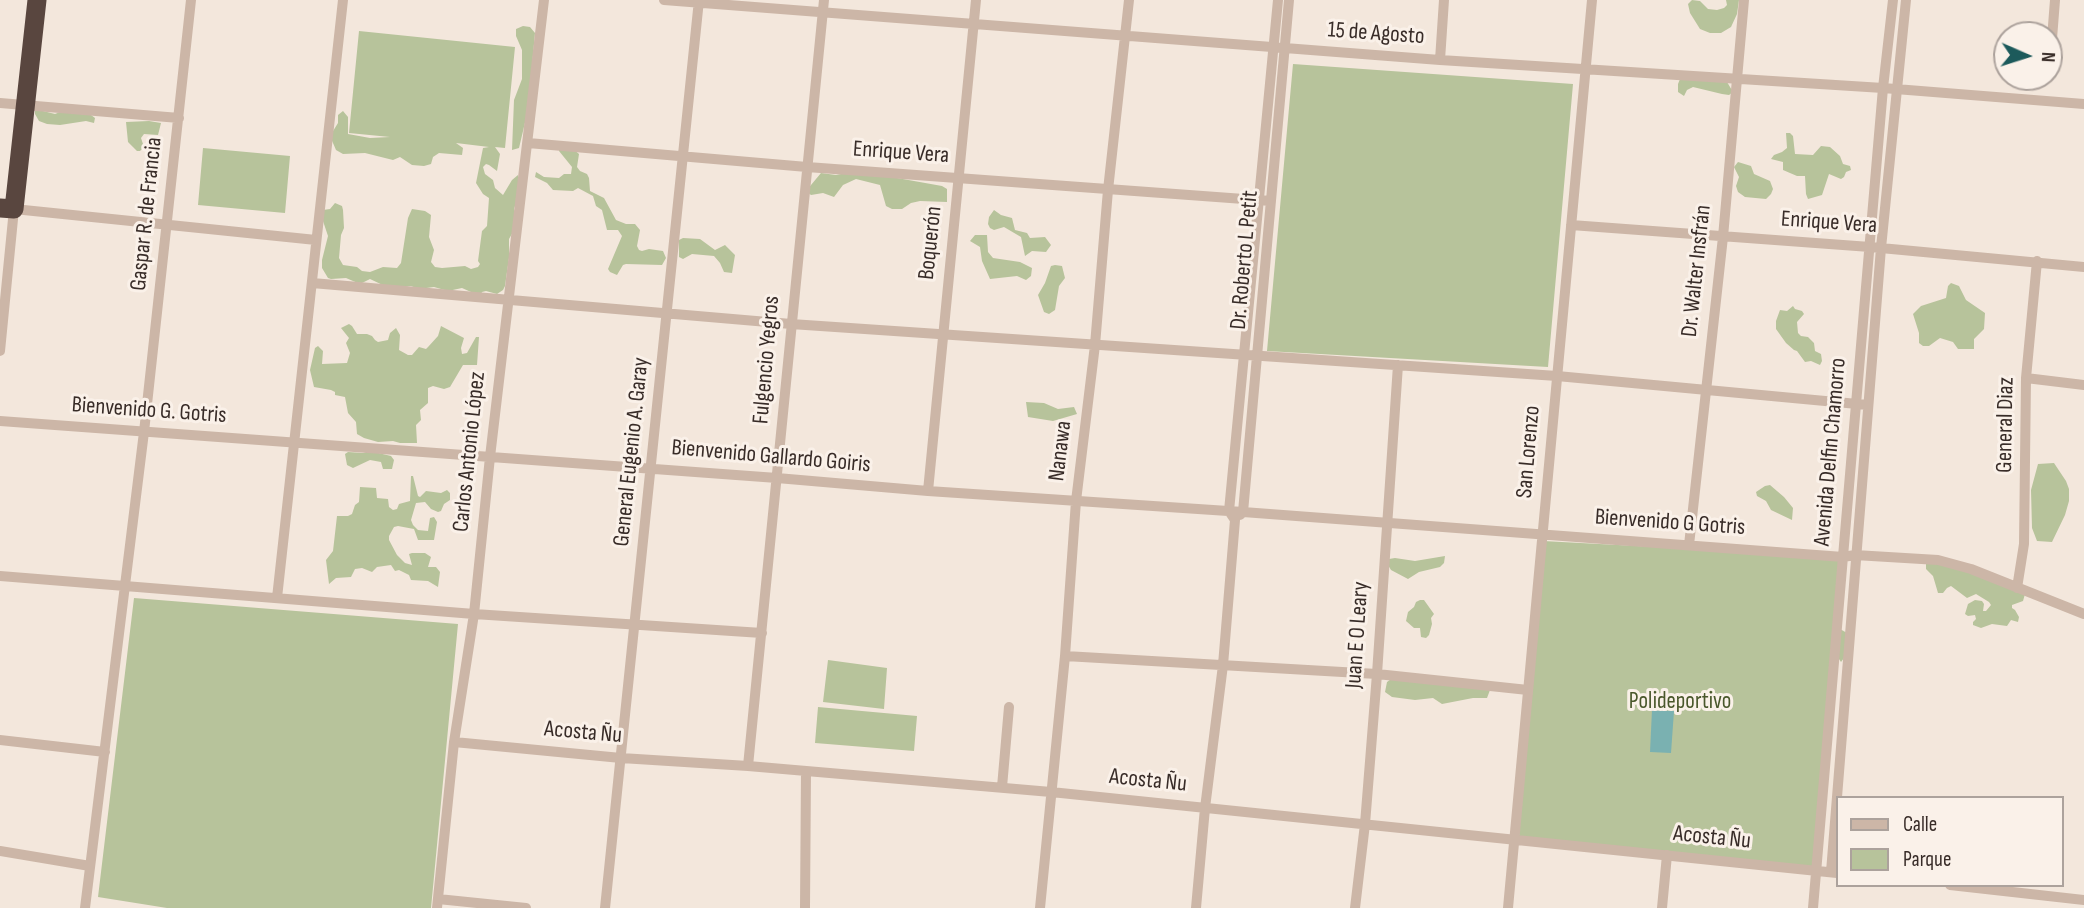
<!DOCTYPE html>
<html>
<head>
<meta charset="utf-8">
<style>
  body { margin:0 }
  #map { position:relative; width:2084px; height:908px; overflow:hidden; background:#f3e7dc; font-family:"Sofia Sans Condensed",sans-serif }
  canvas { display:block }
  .legend { position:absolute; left:1836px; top:796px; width:228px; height:91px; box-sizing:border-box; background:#faf1e9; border:2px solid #aca29c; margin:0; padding:9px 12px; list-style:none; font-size:21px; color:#382c28 }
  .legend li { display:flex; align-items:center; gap:14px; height:35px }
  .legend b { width:35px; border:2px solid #aca29c }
  .north { position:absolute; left:1993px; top:21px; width:70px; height:70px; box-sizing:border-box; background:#faf1e9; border:2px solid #aca29c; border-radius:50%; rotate:93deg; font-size:19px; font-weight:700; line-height:28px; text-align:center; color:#382c28 }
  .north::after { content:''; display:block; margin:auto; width:24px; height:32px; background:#1c5a5b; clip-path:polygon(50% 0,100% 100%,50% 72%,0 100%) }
</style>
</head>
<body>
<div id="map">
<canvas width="2084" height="908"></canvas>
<ul class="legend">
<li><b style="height:9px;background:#ccb6a7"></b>Calle</li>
<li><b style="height:19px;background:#b7c39b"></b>Parque</li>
</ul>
<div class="north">N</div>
</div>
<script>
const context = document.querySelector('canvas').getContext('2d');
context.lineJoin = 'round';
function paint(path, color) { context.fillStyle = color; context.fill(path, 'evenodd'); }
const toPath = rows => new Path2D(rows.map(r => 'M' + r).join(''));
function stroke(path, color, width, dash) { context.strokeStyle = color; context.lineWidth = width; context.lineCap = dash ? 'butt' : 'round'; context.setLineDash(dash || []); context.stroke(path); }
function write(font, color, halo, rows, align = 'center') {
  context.font = font + ' "Sofia Sans Condensed",sans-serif'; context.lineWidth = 6; context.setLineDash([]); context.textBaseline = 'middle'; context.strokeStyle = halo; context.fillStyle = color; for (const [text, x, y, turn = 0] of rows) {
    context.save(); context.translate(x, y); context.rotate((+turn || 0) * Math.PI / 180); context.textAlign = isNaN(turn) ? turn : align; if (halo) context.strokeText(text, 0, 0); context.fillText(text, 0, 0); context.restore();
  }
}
const green = toPath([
  [1692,0,1700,1,1708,9,1717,10,1724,8,1727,5,1726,0,1739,0,1737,14,1731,27,1721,33,1710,33,1700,29,1690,13,1688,4],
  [523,26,530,27,535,33,528,110,519,148,512,150,514,100,522,79,522,50,516,36,516,29],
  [359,31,515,47,505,148,495,147,500,154,497,171,489,165,486,164,483,167,485,174,493,180,495,188,503,195,512,180,518,175,518,197,514,209,515,212,513,232,509,239,509,258,505,286,503,290,497,294,486,291,482,292,480,296,462,288,448,291,434,287,419,289,411,286,389,288,370,279,360,284,346,278,331,279,328,278,322,268,322,260,328,236,322,218,323,210,330,209,335,203,342,206,343,210,344,228,341,235,339,258,343,265,357,267,362,271,370,272,383,267,397,268,401,263,408,218,412,209,425,211,431,215,429,237,434,250,431,262,435,267,442,268,465,266,471,269,478,267,480,264,478,261,482,231,487,226,489,198,483,194,476,183,483,148,489,147,456,143,463,148,462,155,439,153,433,157,431,164,424,166,412,165,400,157,393,160,365,153,343,154,336,150,330,136,338,123,338,115,343,111,348,117,348,134,370,138,390,137,349,133],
  [1293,64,1573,84,1548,367,1267,351],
  [1680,79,1727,82,1733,92,1729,95,1722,94,1693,87,1687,90,1684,96,1678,92,1678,84],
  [39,110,55,114,60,112,91,115,95,118,94,123,86,121,60,125,47,124,39,121,35,114,35,111],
  [149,121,161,123,158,135,144,134,141,138,144,147,140,151,137,151,128,142,126,122],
  [1786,133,1790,133,1793,136,1795,154,1813,155,1821,146,1830,147,1840,156,1843,164,1850,166,1851,170,1846,172,1844,177,1841,179,1829,174,1822,195,1808,199,1806,194,1805,176,1797,176,1783,170,1783,162,1771,159,1774,155,1782,152,1787,148],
  [203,148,290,156,285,213,198,205],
  [572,148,579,154,577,167,580,171,587,174,589,178,590,191,604,198,616,220,626,224,635,224,640,230,637,246,639,250,642,251,649,249,663,251,666,258,662,265,626,264,623,265,617,275,610,272,608,269,622,236,618,230,607,230,602,210,596,206,593,196,578,188,573,191,553,190,547,183,535,177,536,172,544,177,559,178,564,174,571,174,572,167,559,151,559,149],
  [1738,162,1751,166,1754,174,1770,181,1773,189,1771,194,1766,199,1745,197,1738,192,1736,186,1739,177,1734,167],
  [851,172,886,176,942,186,947,189,947,202,920,201,911,203,902,209,892,209,886,206,880,185,856,179,843,185,834,197,823,193,811,195,806,191,821,173,836,175],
  [994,210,1001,215,1012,218,1015,230,1027,233,1030,238,1045,237,1051,245,1046,252,1032,251,1025,256,1021,237,1004,227,994,230,990,228,988,224,989,217],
  [975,235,987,235,988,252,993,258,1020,262,1032,268,1031,276,1026,280,1017,276,990,279,982,261,980,247,970,241],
  [683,238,700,239,715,250,725,245,735,255,732,273,724,272,720,263,714,256,692,254,683,259,679,257,679,240],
  [1055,265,1062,266,1065,278,1059,286,1055,310,1049,314,1044,312,1038,295,1045,283,1051,266],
  [1951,283,1959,286,1966,300,1985,313,1984,329,1974,339,1974,349,1958,349,1953,342,1940,338,1929,346,1923,346,1919,343,1919,333,1913,314,1921,306,1946,298,1948,286],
  [1793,306,1795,309,1802,311,1804,314,1797,322,1798,333,1801,336,1808,337,1814,343,1815,351,1821,354,1822,361,1820,365,1811,361,1805,362,1797,351,1794,350,1786,343,1776,329,1776,321,1780,310,1787,311],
  [349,324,352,326,357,334,367,334,372,336,375,340,378,342,388,340,390,333,396,328,400,335,399,350,408,355,412,355,419,347,426,349,428,347,438,336,441,326,464,338,461,348,462,354,467,353,476,337,479,337,477,365,463,365,450,387,444,389,433,386,428,388,428,403,420,410,421,420,416,425,417,443,400,443,393,441,378,442,364,438,357,434,356,422,348,413,345,397,335,395,335,392,331,390,314,387,310,370,315,348,318,346,323,351,322,364,347,363,350,353,346,343,349,338,341,328],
  [1026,402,1044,403,1058,409,1074,407,1077,414,1053,421,1028,417],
  [370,451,391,456,394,460,392,469,383,469,381,462,370,460,353,468,347,465,345,454,348,452,363,453],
  [2054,463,2066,481,2069,489,2069,501,2065,515,2052,542,2037,541,2032,528,2031,490,2038,464],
  [411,476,413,476,418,496,420,497,426,491,441,493,447,490,450,493,450,500,444,504,441,511,438,512,431,509,425,502,416,503,411,520,413,525,418,530,428,531,430,518,434,517,437,522,434,540,418,540,414,529,398,526,394,527,389,536,389,540,397,555,405,563,412,565,409,554,412,553,425,553,431,557,428,567,436,567,440,572,438,587,428,581,411,580,409,575,399,570,395,571,391,565,377,567,372,572,362,568,355,569,351,577,336,578,329,584,326,560,333,551,337,516,348,516,352,514,355,505,359,502,360,487,376,488,377,498,388,499,389,507,393,510,397,509,399,504,410,501],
  [1770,485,1784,497,1793,508,1792,520,1771,510,1766,501,1757,496,1756,492,1765,486],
  [1543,541,1843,557,1840,629,1847,633,1844,658,1841,662,1837,656,1816,870,1519,836],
  [1445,556,1444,563,1440,567,1419,572,1408,579,1391,570,1388,565,1389,559,1395,558,1415,561],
  [1926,564,1947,564,2025,594,2023,601,2012,605,2012,608,2015,610,2019,617,2018,622,2011,620,2007,626,1992,624,1981,628,1973,625,1973,622,1976,619,1975,615,1968,616,1965,614,1968,604,1975,600,1982,601,1984,604,1983,611,1986,611,1991,605,1989,602,1976,594,1967,598,1951,586,1947,588,1943,593,1938,593,1933,576,1926,569],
  [134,598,458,624,431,908,167,908,98,897],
  [1420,600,1424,600,1434,614,1431,618,1432,624,1429,635,1426,638,1421,637,1420,628,1414,628,1406,621,1408,612,1414,607,1416,602],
  [828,660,887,668,884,709,823,702],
  [1394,677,1490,690,1487,698,1473,698,1442,704,1433,698,1415,700,1392,697,1385,692,1387,682],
  [818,707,917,716,914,751,815,743]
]);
const water = toPath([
  [1652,710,1674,711,1671,753,1650,752]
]);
const street = toPath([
  [664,0,1440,60,1883,88,2084,104],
  [1440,60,1444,0],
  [2049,77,2055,0],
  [0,103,179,118],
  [528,143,807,167,1271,201],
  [1571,225,1870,247,2084,267],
  [312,283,791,324,1557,376,1868,405],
  [0,351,14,209,316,240],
  [2026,378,2084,385],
  [0,421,777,478,928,491,1243,512,1843,557,1855,555,1938,560,1971,569,2084,614],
  [928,491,976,0],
  [1240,515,1243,512,1289,0],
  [1689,545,1723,237,1744,0],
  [0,576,474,614,762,633],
  [2017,588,2024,544,2026,378,2037,261],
  [277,598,343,0],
  [1065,656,1377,674,1528,690],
  [0,740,105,752],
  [454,742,621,758,748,766,1051,792,1837,873],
  [748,766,824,0],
  [1002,787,1009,707],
  [0,851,90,866],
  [1831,872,1881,248,1906,0],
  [1950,885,2084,900],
  [438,899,526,908],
  [85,908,144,432,191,0],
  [437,908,454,742,474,614,490,457,544,0],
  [605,908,699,0],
  [805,908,806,771],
  [1040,908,1065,656,1076,501,1095,345,1108,190,1129,0],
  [1196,908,1205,808,1223,665,1235,520,1229,511,1278,0],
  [1355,908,1365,824,1377,674,1398,365],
  [1508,908,1592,0],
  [1662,908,1667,855],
  [1813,908,1883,88,1893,0]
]);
const highway = toPath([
  [0,208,14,209,37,0]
]);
const streetNames = [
  ["15 de Agosto",1376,34,4],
  ["Enrique Vera",901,153,4],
  ["Gaspar R. de Francia",147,214,-84],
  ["Enrique Vera",1829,223,4],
  ["Boquerón",931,243,-84],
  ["Dr. Roberto L Petit",1245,260,-85],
  ["Dr. Walter Insfrán",1697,271,-84],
  ["Fulgencio Yegros",767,360,-85],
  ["Bienvenido G. Gotris",149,411,4],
  ["General Diaz",2006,425,-89],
  ["Nanawa",1061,451,-83],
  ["Carlos Antonio López",470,452,-84],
  ["General Eugenio A. Garay",632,452,-84],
  ["San Lorenzo",1529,452,-85],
  ["Avenida Delfin Chamorro",1831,452,-85],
  ["Bienvenido Gallardo Goiris",771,457,5],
  ["Bienvenido G Gotris",1670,523,4],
  ["Juan E O Leary",1358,635,-86],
  ["Acosta Ñu",583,733,5],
  ["Acosta Ñu",1148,781,6],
  ["Acosta Ñu",1712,838,6]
];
const parkNames = [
  ["Polideportivo",1680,702]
];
paint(green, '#b7c39b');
paint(water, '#7ab1b1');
stroke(street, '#ccb6a7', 10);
stroke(highway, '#59463f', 19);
write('23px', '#382c28', '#faf1e9', streetNames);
write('23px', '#49572b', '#faf1e9', parkNames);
</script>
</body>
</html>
